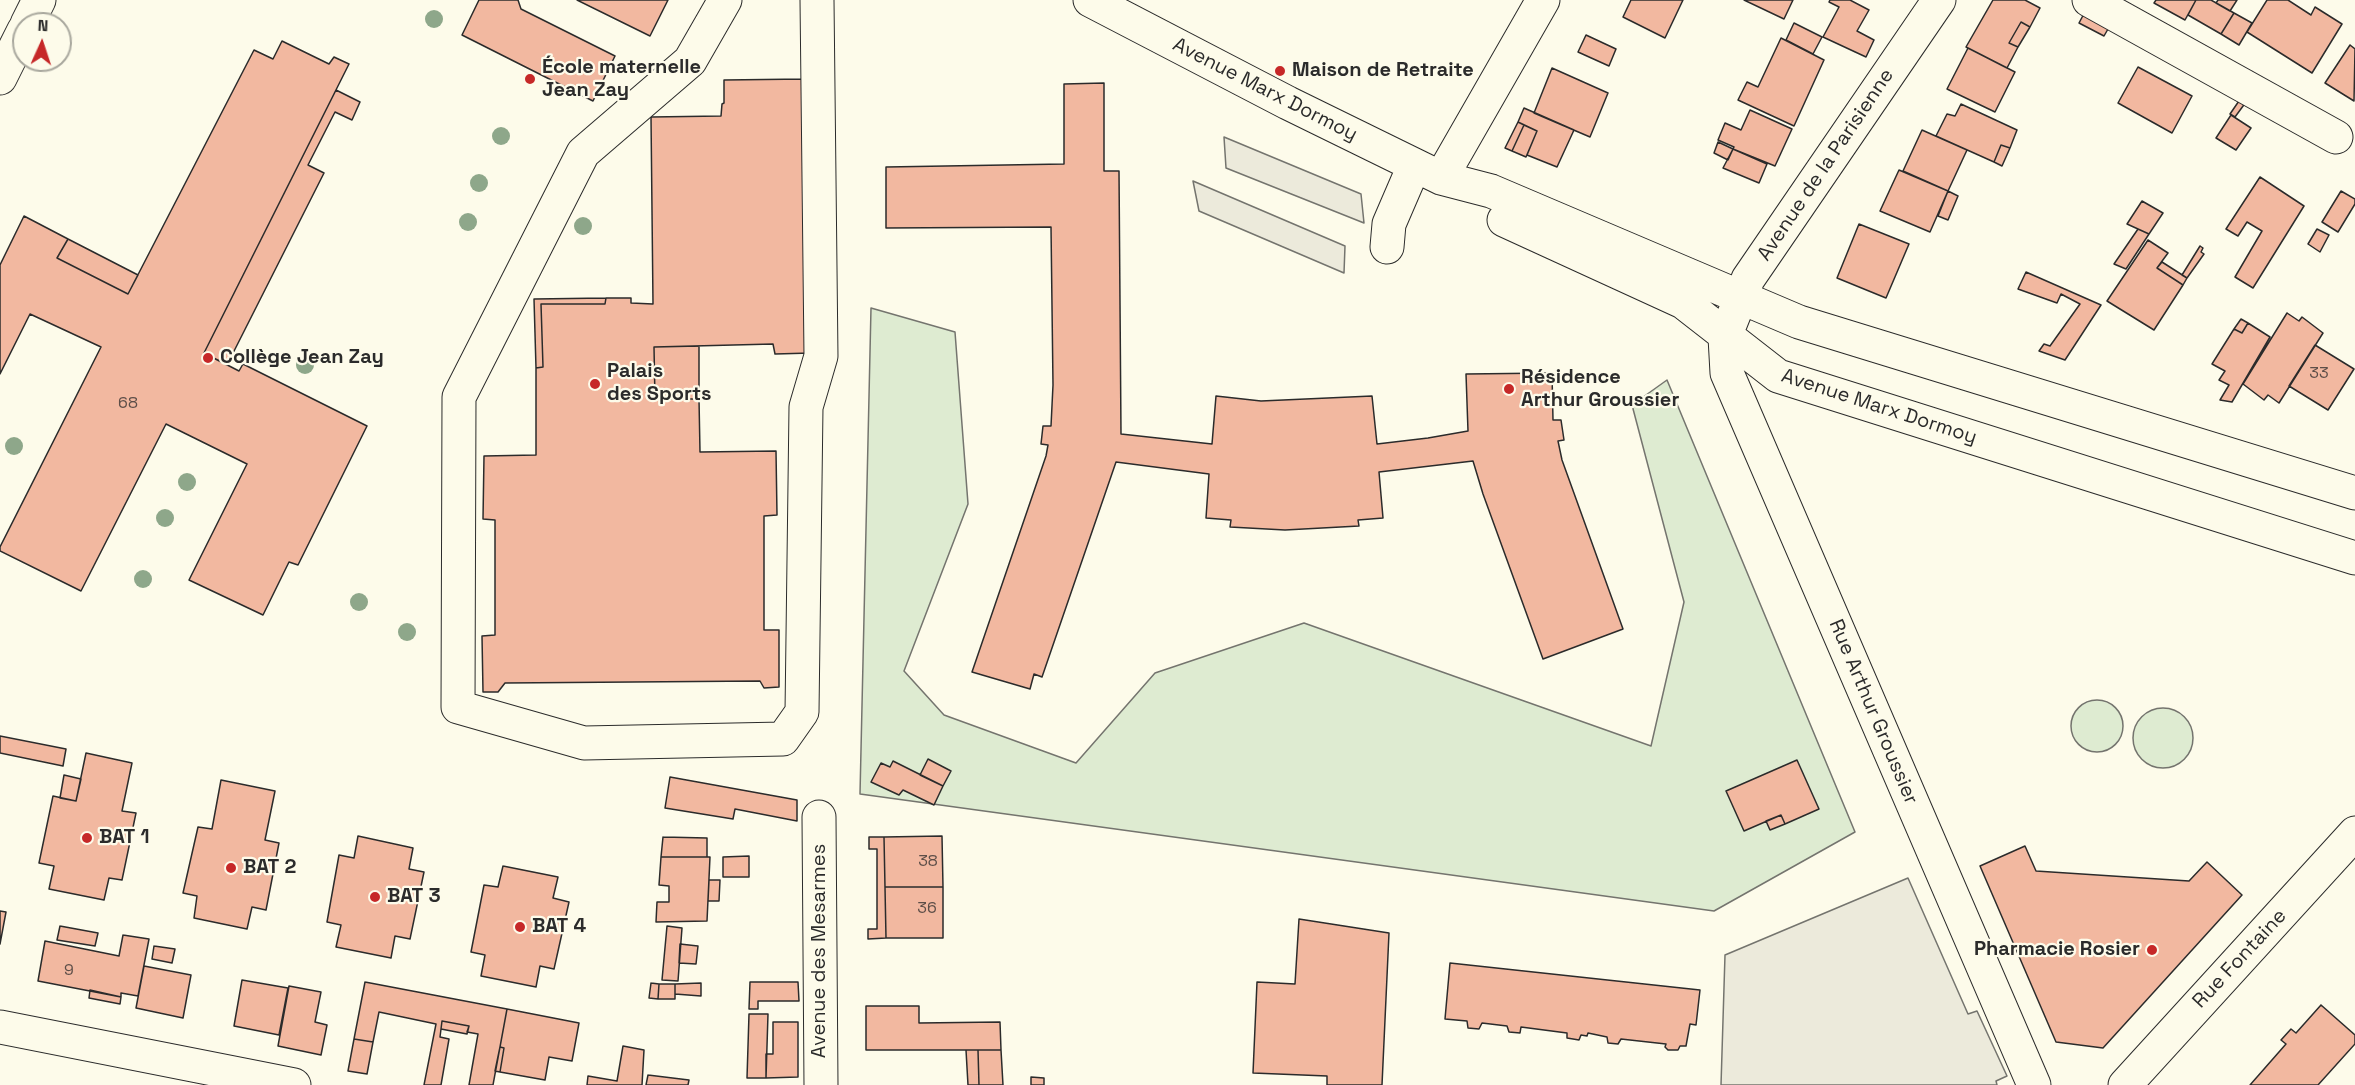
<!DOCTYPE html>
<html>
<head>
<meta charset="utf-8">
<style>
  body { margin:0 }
  #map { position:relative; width:2355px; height:1085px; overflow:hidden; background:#fdfbea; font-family:"Space Grotesk",sans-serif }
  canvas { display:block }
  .north { position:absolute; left:12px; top:12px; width:60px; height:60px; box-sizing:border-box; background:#fdfbea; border:2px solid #a9a89e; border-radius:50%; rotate:3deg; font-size:16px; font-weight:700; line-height:24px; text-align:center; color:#2b2b2b }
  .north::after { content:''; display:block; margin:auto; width:21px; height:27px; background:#c62828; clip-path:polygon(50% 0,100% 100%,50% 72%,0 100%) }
</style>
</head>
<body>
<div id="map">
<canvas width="2355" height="1085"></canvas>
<div class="north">N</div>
</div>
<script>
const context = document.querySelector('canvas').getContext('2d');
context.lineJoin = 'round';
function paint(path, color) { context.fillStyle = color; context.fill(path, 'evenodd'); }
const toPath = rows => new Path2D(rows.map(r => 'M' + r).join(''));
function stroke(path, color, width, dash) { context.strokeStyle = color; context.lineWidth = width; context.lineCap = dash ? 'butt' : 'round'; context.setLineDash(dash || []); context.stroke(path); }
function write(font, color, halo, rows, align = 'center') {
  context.font = font + ' "Space Grotesk",sans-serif'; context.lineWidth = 4.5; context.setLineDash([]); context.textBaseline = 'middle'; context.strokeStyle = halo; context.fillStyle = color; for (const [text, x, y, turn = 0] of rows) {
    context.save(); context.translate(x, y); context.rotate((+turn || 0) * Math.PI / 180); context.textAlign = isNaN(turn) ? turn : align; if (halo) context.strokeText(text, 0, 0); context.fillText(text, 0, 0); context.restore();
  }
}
const green = toPath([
  [871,308,955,332,968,504,904,671,944,715,1076,763,1155,673,1304,623,1651,746,1684,602,1632,405,1667,380,1855,832,1714,911,860,794,871,308],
  '2071 726a26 26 0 1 1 52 0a26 26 0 1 1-52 0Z',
  '2133 738a30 30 0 1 1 60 0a30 30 0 1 1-60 0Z'
]);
const parking = toPath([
  [1224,137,1361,194,1364,223,1226,168,1224,137],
  [1193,181,1345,246,1344,273,1199,211,1193,181],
  [1908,878,1968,1014,1977,1011,2007,1076,1996,1081,1997,1085,1721,1085,1725,955,1908,878]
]);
const building = toPath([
  [479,0,518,0,521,9,615,56,593,101,462,35,479,0],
  [577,0,668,0,650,36,577,0],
  [1631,0,1683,0,1665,38,1623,17,1631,0],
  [1744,0,1793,0,1784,19,1744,0],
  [1830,0,1850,0,1869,10,1857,31,1874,40,1866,57,1823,37,1839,7,1829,2,1830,0],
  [1993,0,2025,0,2040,8,2030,27,2021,22,2009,43,2018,47,2007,68,1966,47,1993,0],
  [2156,0,2196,0,2185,20,2154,3,2156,0],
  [2196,0,2211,0,2234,13,2221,34,2188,15,2196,0],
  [2218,0,2237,0,2230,11,2216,3,2218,0],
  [2267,0,2288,0,2311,15,2315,7,2342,24,2312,73,2247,32,2267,0],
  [2087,8,2112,22,2104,36,2079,23,2087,8],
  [2234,13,2252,23,2239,45,2221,34,2234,13],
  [2021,22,2030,27,2018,47,2009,43,2021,22],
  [1794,23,1822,37,1813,54,1786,40,1794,23],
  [1586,35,1616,49,1609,66,1578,52,1586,35],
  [1781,38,1824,60,1794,126,1738,100,1747,82,1758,87,1781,38],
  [282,41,329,64,334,57,349,64,204,353,239,371,243,364,367,426,298,565,289,562,263,615,189,580,247,464,166,424,81,591,0,551,0,547,101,347,30,314,0,374,0,265,24,216,68,239,57,258,128,294,254,50,273,59,282,41],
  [2350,45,2355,49,2354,101,2325,83,2350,45],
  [1968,48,2015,72,1995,112,1947,89,1968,48],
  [2138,67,2192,96,2172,133,2118,103,2138,67],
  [1552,68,1608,93,1590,137,1534,113,1552,68],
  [805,79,811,353,775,354,773,344,654,347,655,399,699,399,700,452,776,451,777,515,764,516,764,630,779,630,779,687,764,688,760,681,505,683,498,692,483,692,482,636,495,635,495,520,483,519,484,456,536,455,536,368,543,367,541,304,605,304,606,298,631,298,631,303,653,304,651,117,721,116,722,104,724,103,724,80,805,79],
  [1104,83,1104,171,1119,171,1121,434,1212,444,1216,396,1261,401,1372,396,1377,444,1428,438,1468,431,1466,374,1552,373,1553,420,1561,420,1564,440,1558,441,1562,460,1623,629,1543,659,1483,494,1473,461,1379,472,1383,518,1358,520,1359,526,1285,530,1230,527,1231,520,1206,518,1209,474,1116,462,1042,677,1034,674,1030,689,972,672,1046,456,1048,445,1041,444,1043,426,1051,426,1053,385,1051,227,886,228,886,167,1064,164,1064,84,1104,83],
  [336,90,360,102,352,120,335,112,308,165,324,173,227,365,204,353,336,90],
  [2241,98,2246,102,2235,117,2230,114,2241,98],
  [1961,104,2017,130,2010,148,2001,145,1994,162,1936,136,1947,114,1955,116,1961,104],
  [1524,108,1574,130,1557,167,1527,155,1537,131,1518,122,1524,108],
  [1750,110,1792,129,1775,166,1733,149,1734,147,1718,140,1725,123,1741,130,1750,110],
  [2231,115,2251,128,2236,150,2216,138,2231,115],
  [1518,122,1524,125,1512,151,1505,148,1518,122],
  [1524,125,1537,131,1526,157,1512,151,1524,125],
  [1922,130,1967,150,1948,191,1903,171,1922,130],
  [1718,142,1733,149,1728,160,1714,153,1718,142],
  [2001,145,2010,148,2002,166,1994,162,2001,145],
  [1733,149,1767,164,1759,183,1723,168,1733,149],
  [1899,170,1948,191,1930,232,1880,211,1899,170],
  [2260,177,2304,206,2253,288,2235,277,2262,231,2247,222,2238,236,2226,229,2260,177],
  [1948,191,1958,196,1948,220,1938,216,1948,191],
  [2341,191,2355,199,2355,204,2338,232,2322,222,2341,191],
  [2142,201,2163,213,2149,234,2127,224,2142,201],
  [1859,224,1909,244,1886,298,1837,278,1859,224],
  [2138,229,2149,234,2126,269,2114,264,2138,229],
  [2317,229,2329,235,2320,252,2308,244,2317,229],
  [68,239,138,275,128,294,57,258,68,239],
  [2148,240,2168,253,2157,268,2183,285,2154,330,2107,301,2148,240],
  [2200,246,2203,248,2201,252,2204,254,2187,278,2182,275,2200,246],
  [2162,262,2187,278,2183,285,2157,268,2162,262],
  [2026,272,2101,305,2065,360,2039,351,2044,344,2050,346,2080,304,2061,294,2057,303,2018,289,2026,272],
  [606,298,605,304,541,304,543,367,536,368,534,299,606,298],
  [2287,313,2299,321,2302,317,2323,333,2279,403,2268,395,2264,400,2243,384,2287,313],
  [2241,319,2248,323,2242,333,2234,329,2241,319],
  [2248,323,2270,337,2232,402,2220,400,2229,385,2219,380,2225,371,2212,364,2234,329,2242,333,2248,323],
  [2315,345,2354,369,2328,410,2289,386,2315,345],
  [699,346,699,399,655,399,654,347,699,346],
  [0,736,66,749,63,766,0,753,0,736],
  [86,753,132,763,122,811,136,813,122,880,109,878,104,900,49,889,54,866,39,863,53,796,76,801,86,753],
  [928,759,951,771,943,786,920,775,928,759],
  [1797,760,1819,809,1785,824,1781,815,1744,831,1726,791,1797,760],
  [893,761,943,786,934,805,903,790,899,795,871,782,881,763,890,767,893,761],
  [64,775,81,779,76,801,60,798,64,775],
  [670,777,797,800,797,821,735,809,733,819,665,808,670,777],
  [221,780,275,791,265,840,279,843,266,910,252,907,247,929,194,918,197,896,183,893,198,827,212,829,221,780],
  [1781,815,1785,824,1770,830,1766,821,1781,815],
  [358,836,413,848,409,869,424,872,410,939,395,936,391,958,336,947,341,925,327,922,339,855,354,858,358,836],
  [942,836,943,887,885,887,884,837,942,836],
  [663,837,707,838,707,857,661,857,663,837],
  [869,837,884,837,886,938,868,939,868,929,877,929,877,849,869,849,869,837],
  [2025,846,2036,871,2189,881,2207,862,2242,895,2103,1048,2056,1042,1980,866,2025,846],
  [749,856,749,877,723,877,723,857,749,856],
  [661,857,710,857,707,921,656,922,657,902,669,902,669,886,659,885,661,857],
  [503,866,558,877,553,898,569,902,554,969,540,966,536,987,481,976,485,955,471,952,484,885,498,887,503,866],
  [709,880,720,880,719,901,708,901,709,880],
  [885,887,943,887,943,938,886,938,885,887],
  [0,911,6,912,0,944,0,911],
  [1299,919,1389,933,1382,1085,1327,1085,1327,1076,1253,1073,1257,982,1295,984,1299,919],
  [60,926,98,933,95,946,57,940,60,926],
  [667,926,682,928,678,981,662,980,667,926],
  [123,935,149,939,138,996,121,993,121,997,38,981,45,941,119,956,123,935],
  [680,944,698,946,696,964,679,963,680,944],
  [154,946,175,949,172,963,152,959,154,946],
  [1450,963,1700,990,1696,1025,1690,1024,1686,1046,1680,1046,1678,1050,1668,1050,1665,1047,1666,1044,1621,1039,1618,1044,1608,1043,1607,1037,1588,1033,1587,1036,1581,1035,1579,1040,1567,1038,1567,1033,1521,1027,1520,1033,1509,1032,1507,1026,1482,1023,1479,1029,1468,1028,1467,1021,1445,1019,1450,963],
  [144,966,191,975,183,1018,136,1008,144,966],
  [242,980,288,988,279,1035,234,1026,242,980],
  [365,982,507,1009,493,1085,469,1085,478,1034,467,1032,469,1026,442,1021,440,1037,449,1039,441,1085,424,1085,436,1024,379,1012,373,1042,354,1039,365,982],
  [750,982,798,982,799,1001,758,1001,758,1009,749,1009,750,982],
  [651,983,659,984,658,999,649,998,651,983],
  [701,983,701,996,675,994,675,984,701,983],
  [659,984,675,984,675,999,658,999,659,984],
  [289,986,321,992,315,1022,327,1025,321,1055,278,1046,289,986],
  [90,990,121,997,120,1004,89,998,90,990],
  [2321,1005,2355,1035,2355,1044,2318,1085,2250,1085,2286,1044,2281,1040,2291,1029,2296,1033,2321,1005],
  [866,1006,919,1006,919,1023,1000,1022,1001,1050,866,1050,866,1006],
  [507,1009,579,1023,572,1061,549,1057,545,1080,500,1072,504,1048,500,1047,507,1009],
  [749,1014,768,1014,766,1078,747,1078,749,1014],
  [442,1021,469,1026,467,1034,441,1029,442,1021],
  [773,1022,798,1022,798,1077,766,1078,766,1054,773,1054,773,1022],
  [354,1039,373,1042,367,1074,348,1071,354,1039],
  [623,1046,644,1050,642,1085,587,1085,588,1076,617,1081,623,1046],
  [500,1047,504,1048,500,1072,495,1071,500,1047],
  [966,1050,978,1050,979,1085,968,1085,966,1050],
  [978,1050,1001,1050,1003,1085,979,1085,978,1050],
  [648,1075,689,1080,688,1085,646,1085,648,1075],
  [1031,1077,1044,1078,1044,1085,1031,1085,1031,1077]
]);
const minor = toPath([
  [725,0,690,61,583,153,459,397,458,707,584,743,783,739,802,712,806,407,821,356,817,0],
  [1090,0,1288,103,1441,178,1491,191,1799,322,2355,493],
  [1939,0,1748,279,1725,337,1727,373,2034,1085],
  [2089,0,2336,137],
  [27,24,39,0],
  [0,78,24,30],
  [1441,178,1543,0],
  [1504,220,1683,302,1778,376,2355,558],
  [1387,247,1389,224,1414,166],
  [819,817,821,1085],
  [0,1027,294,1085],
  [2125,1085,2355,833]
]);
const trees = [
  [434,19],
  [501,136],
  [479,183],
  [468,222],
  [583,226],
  [305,365],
  [14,446],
  [187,482],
  [165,518],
  [143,579],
  [359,602],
  [407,632]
];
const markers = [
  [1280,71,6,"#c62828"],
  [530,79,6,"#c62828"],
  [208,358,6,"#c62828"],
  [595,384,6,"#c62828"],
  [1509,389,6,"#c62828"],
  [87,838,6,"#c62828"],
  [231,868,6,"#c62828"],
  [375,897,6,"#c62828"],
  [520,927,6,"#c62828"],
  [2152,950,6,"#c62828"]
];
const numberNames = [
  ["33",2319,374],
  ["68",128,404],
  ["38",928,862],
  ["36",927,909],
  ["9",69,971]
];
const poiNames = [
  ["École maternelle",542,68],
  ["Jean Zay",542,91],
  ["Maison de Retraite",1292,71],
  ["Collège Jean Zay",220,358],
  ["Palais",607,372],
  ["des Sports",607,395],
  ["Résidence",1521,378],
  ["Arthur Groussier",1521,401],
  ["BAT 1",99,838],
  ["BAT 2",243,868],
  ["BAT 3",387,897],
  ["BAT 4",532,927],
  ["Pharmacie Rosier",2140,950,"right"]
];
const streetNames = [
  ["Avenue Marx Dormoy",1265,90,27],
  ["Avenue de la Parisienne",1826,165,-56],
  ["Avenue Marx Dormoy",1879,407,18],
  ["Rue Arthur Groussier",1873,712,67],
  ["Avenue des Mesarmes",820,951,-90],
  ["Rue Fontaine",2240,959,-47]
];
paint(green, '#deebd1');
stroke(green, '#74746e', 1.5);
paint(parking, '#eceadb');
stroke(parking, '#74746e', 1.5);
paint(building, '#f2b8a0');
stroke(building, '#2b2b2b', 1.5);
stroke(minor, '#2b2b2b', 35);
stroke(minor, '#fdfbea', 33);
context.fillStyle = '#8ea78a';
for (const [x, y] of trees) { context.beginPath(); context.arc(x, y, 9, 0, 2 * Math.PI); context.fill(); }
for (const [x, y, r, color] of markers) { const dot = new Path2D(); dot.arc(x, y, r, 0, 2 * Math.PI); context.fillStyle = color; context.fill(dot); stroke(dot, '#fdfbea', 2); }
write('16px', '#5d4e48', null, numberNames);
write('bold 20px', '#2b2b2b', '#fdfbea', poiNames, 'left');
write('20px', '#2b2b2b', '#fdfbea', streetNames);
</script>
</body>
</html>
